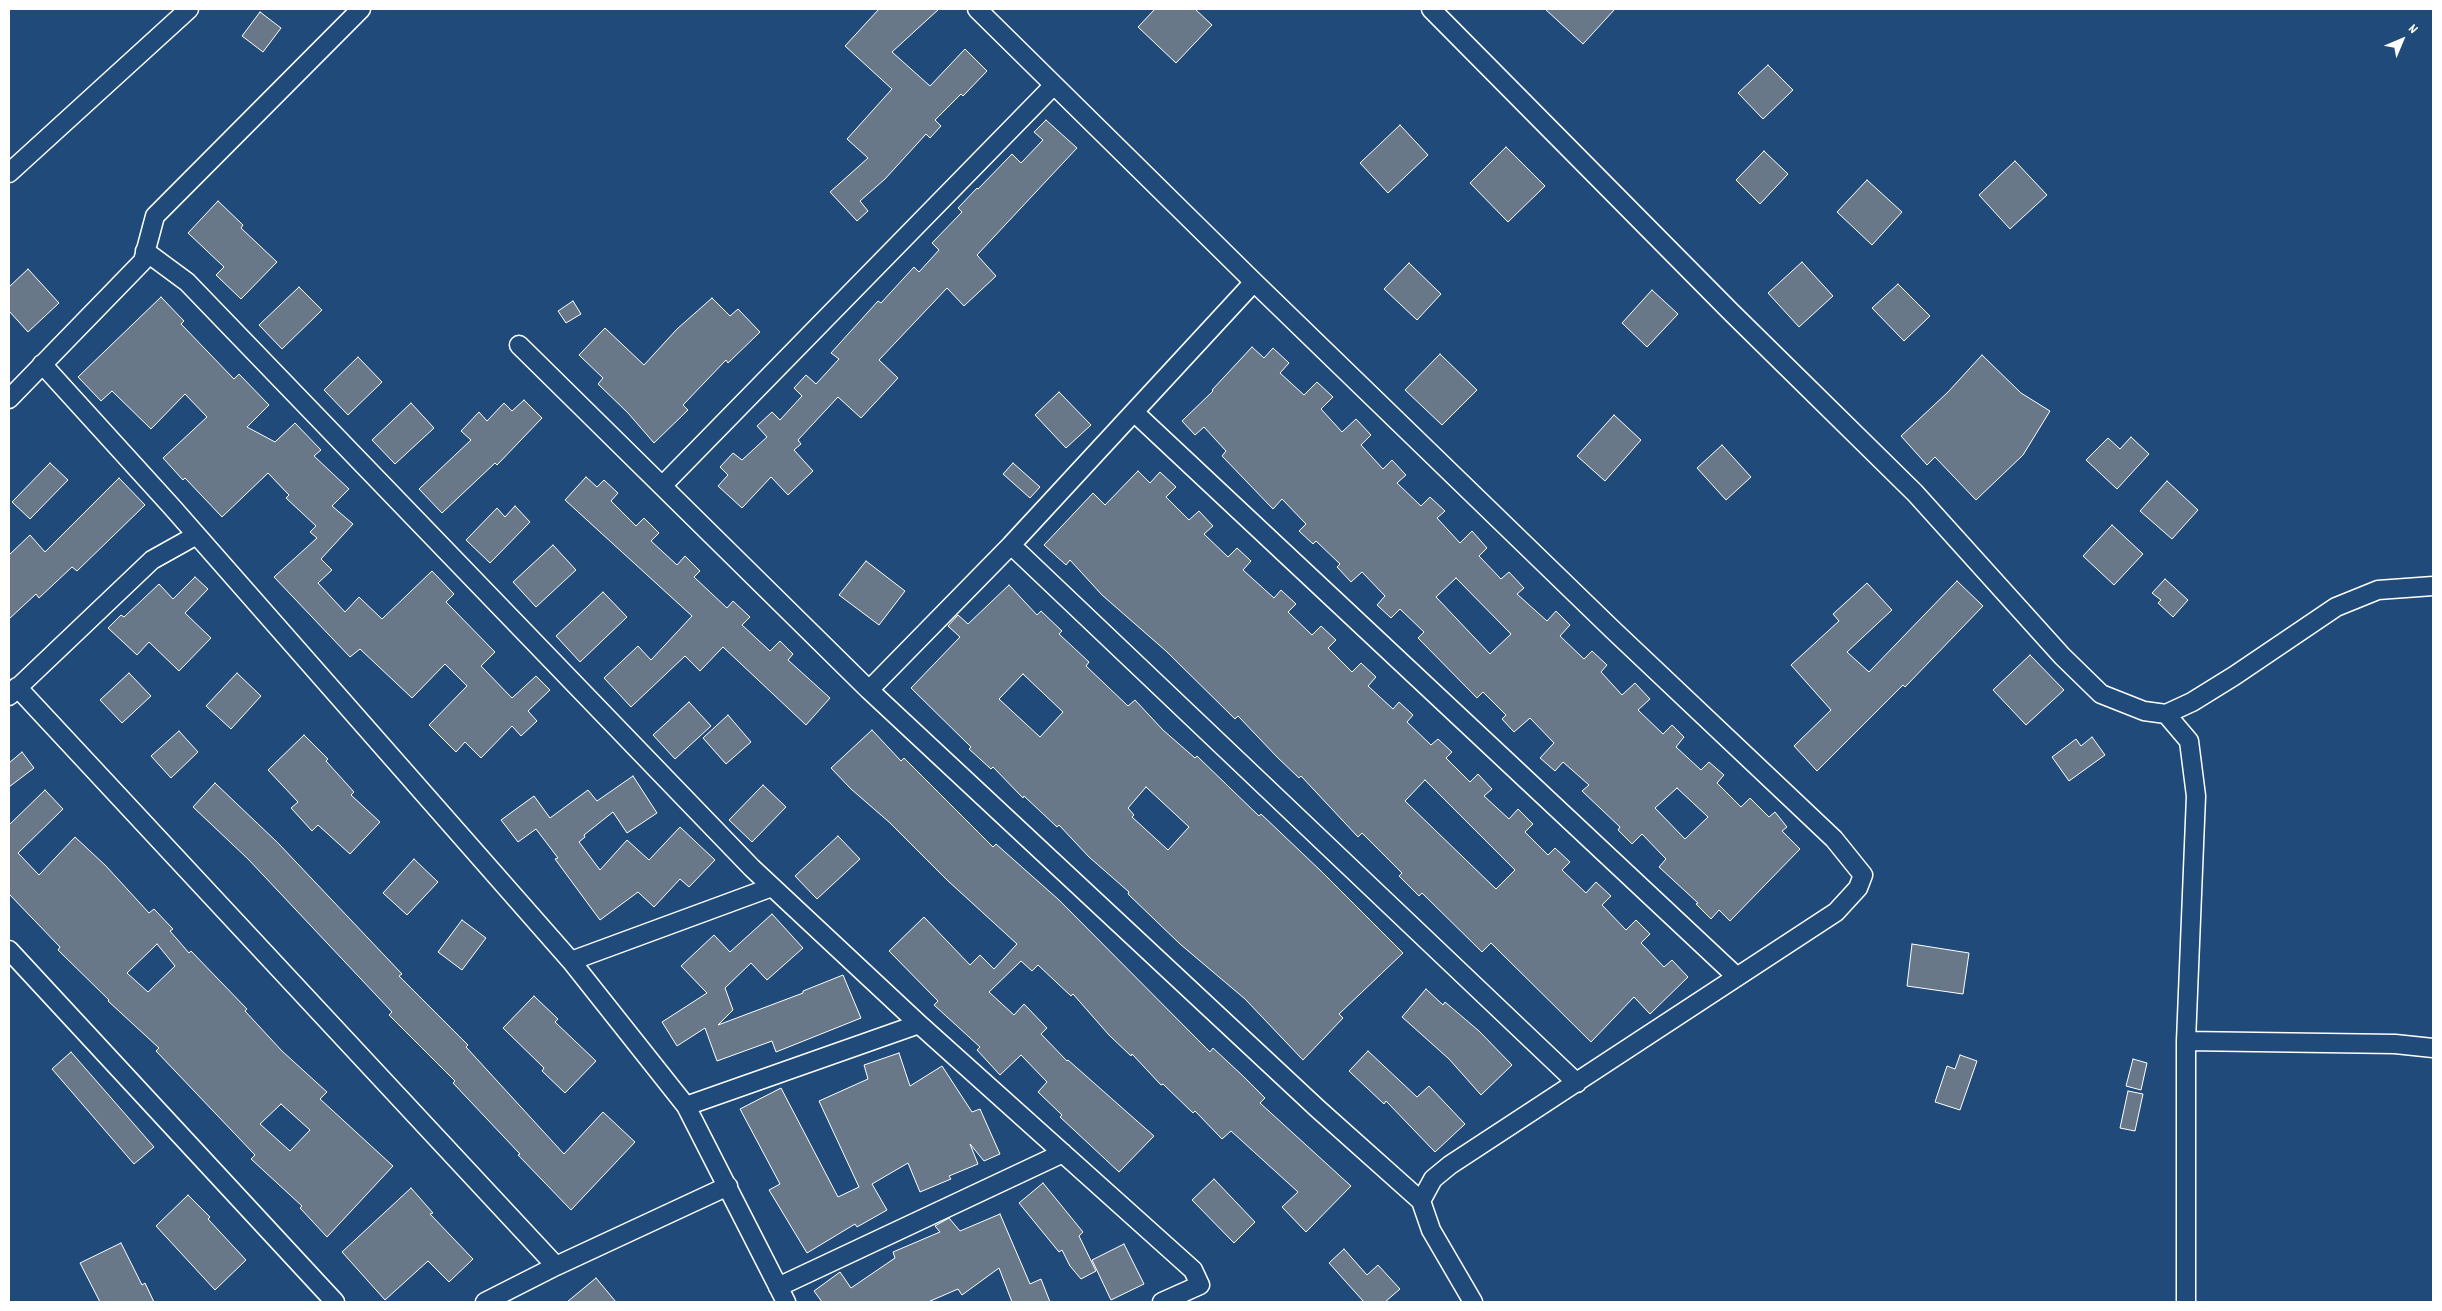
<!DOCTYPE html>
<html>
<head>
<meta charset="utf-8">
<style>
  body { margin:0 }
  #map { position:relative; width:2442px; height:1311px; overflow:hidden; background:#1f4a7a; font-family:Dekko,sans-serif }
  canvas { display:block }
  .frame { position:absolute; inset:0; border:10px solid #fff; pointer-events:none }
  .north { position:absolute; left:2377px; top:15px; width:50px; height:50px; -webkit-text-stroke:4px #1f4a7a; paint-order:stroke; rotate:45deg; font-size:14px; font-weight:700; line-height:20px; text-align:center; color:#fff }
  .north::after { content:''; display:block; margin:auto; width:18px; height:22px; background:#fff; clip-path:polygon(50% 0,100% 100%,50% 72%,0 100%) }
</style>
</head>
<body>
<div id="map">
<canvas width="2442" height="1311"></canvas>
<div class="frame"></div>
<div class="north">N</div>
</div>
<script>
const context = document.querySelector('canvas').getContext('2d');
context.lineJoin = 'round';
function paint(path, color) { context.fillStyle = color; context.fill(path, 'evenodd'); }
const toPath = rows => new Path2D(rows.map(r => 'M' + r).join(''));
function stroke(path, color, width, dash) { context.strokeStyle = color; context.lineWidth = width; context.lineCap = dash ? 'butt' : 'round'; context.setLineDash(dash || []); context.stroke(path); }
const building = toPath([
  [879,9,939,9,892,52,930,86,965,49,987,71,963,96,961,94,935,120,941,126,930,138,926,134,885,179,860,201,868,211,857,221,830,192,868,158,847,139,892,89,845,46,879,9],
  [1155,9,1195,9,1212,25,1176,63,1138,27,1155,9],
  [1545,9,1615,9,1583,44,1545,9],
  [260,12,281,28,263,52,242,36,260,12],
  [1768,65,1793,90,1763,119,1738,93,1768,65],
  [1046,120,1077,148,977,255,996,276,964,306,947,288,879,360,898,378,861,418,838,397,798,440,801,444,794,450,813,471,788,495,771,477,742,508,718,486,728,475,720,467,733,453,742,460,767,437,757,426,772,412,780,420,802,396,794,388,806,375,816,384,839,359,831,353,878,301,881,303,914,267,919,272,939,250,932,243,962,212,958,208,977,188,978,189,1012,154,1021,163,1043,140,1034,132,1046,120],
  [1400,125,1428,155,1388,193,1360,163,1400,125],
  [1506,147,1545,186,1508,222,1470,183,1506,147],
  [1764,151,1788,174,1760,204,1736,180,1764,151],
  [2015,161,2047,195,2010,229,1979,195,2015,161],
  [1867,180,1902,212,1872,245,1837,212,1867,180],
  [218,201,243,225,241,228,277,262,241,299,216,275,224,267,188,233,218,201],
  [1802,262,1833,296,1799,327,1768,293,1802,262],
  [1409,263,1441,294,1417,320,1384,289,1409,263],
  [28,269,59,303,28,332,9,311,9,287,28,269],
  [1898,284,1930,316,1904,341,1872,308,1898,284],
  [299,287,322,310,282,349,259,325,299,287],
  [1652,290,1678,314,1647,347,1622,323,1652,290],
  [161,297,184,321,181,324,234,379,239,374,269,405,247,427,275,442,295,423,321,450,314,456,349,489,332,506,353,524,321,559,332,570,318,583,345,612,359,597,382,619,432,571,454,594,446,602,495,652,481,666,512,698,536,676,550,690,528,711,537,721,521,736,512,726,481,758,465,742,456,752,429,725,467,686,445,664,412,698,360,649,350,657,274,577,317,538,310,532,316,526,286,498,289,495,268,473,222,517,185,478,183,480,163,458,207,417,185,394,151,429,112,391,101,401,78,377,161,297],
  [712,298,730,316,738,309,760,332,728,363,726,360,683,405,688,410,654,443,628,413,598,384,603,378,579,355,605,328,644,365,677,329,712,298],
  [573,301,581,314,566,323,558,311,573,301],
  [1252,347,1264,358,1273,348,1289,363,1280,373,1304,395,1317,382,1333,397,1321,409,1342,432,1356,419,1371,435,1361,445,1383,469,1392,460,1406,475,1397,483,1421,506,1430,497,1445,511,1437,518,1460,543,1472,531,1487,548,1479,556,1501,579,1509,572,1524,588,1517,594,1547,621,1556,611,1570,625,1560,636,1584,659,1592,651,1607,665,1601,672,1622,695,1635,683,1650,699,1638,710,1663,734,1672,725,1684,737,1676,747,1701,770,1709,762,1724,775,1717,783,1741,807,1750,798,1769,817,1775,812,1787,827,1782,831,1800,849,1730,921,1719,910,1711,919,1696,904,1698,903,1659,867,1666,859,1642,834,1632,844,1618,830,1620,827,1582,791,1589,785,1563,762,1555,771,1540,758,1554,743,1530,718,1514,732,1502,719,1506,715,1483,692,1477,698,1418,638,1424,632,1400,609,1391,618,1377,605,1385,596,1362,572,1351,582,1337,567,1340,564,1316,541,1313,544,1299,531,1306,524,1282,499,1273,509,1222,456,1226,451,1204,427,1195,435,1182,421,1213,391,1212,390,1252,347],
  [1456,578,1511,634,1490,654,1436,597,1456,578],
  [1677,788,1708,817,1685,839,1655,808,1677,788],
  [1440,354,1477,390,1442,425,1405,390,1440,354],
  [1982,355,2021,393,2050,411,2023,455,1976,500,1935,457,1927,465,1901,436,1948,392,1982,355],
  [358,357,382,382,348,415,324,390,358,357],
  [1059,392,1091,425,1066,448,1035,415,1059,392],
  [524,400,542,418,497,465,495,463,442,513,419,489,471,440,461,431,479,412,487,421,504,403,512,411,524,400],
  [411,403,434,428,395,464,372,440,411,403],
  [1614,415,1641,440,1605,481,1577,456,1614,415],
  [2131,437,2149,454,2117,489,2086,460,2108,438,2120,449,2131,437],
  [1722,445,1751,477,1726,500,1697,468,1722,445],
  [50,463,68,480,30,519,12,502,50,463],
  [1013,463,1040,487,1030,498,1003,474,1013,463],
  [1138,471,1150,483,1160,472,1176,487,1166,497,1189,520,1199,511,1213,526,1204,534,1228,557,1237,548,1251,561,1243,570,1274,598,1281,590,1296,604,1288,612,1312,635,1321,626,1336,640,1328,648,1352,672,1361,663,1376,677,1368,686,1393,709,1399,702,1413,715,1407,722,1431,745,1438,739,1452,752,1446,758,1470,782,1478,774,1492,789,1484,796,1509,819,1518,809,1533,824,1525,832,1548,855,1555,848,1570,862,1562,870,1586,893,1596,882,1611,896,1602,905,1626,930,1636,920,1650,934,1641,943,1664,967,1672,960,1688,977,1650,1014,1634,997,1591,1042,1491,943,1482,952,1422,893,1419,896,1399,876,1402,873,1362,833,1358,837,1301,776,1299,778,1277,757,1238,716,1235,719,1166,651,1102,595,1070,560,1066,565,1044,545,1093,493,1105,505,1138,471],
  [1425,780,1515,870,1496,889,1405,801,1425,780],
  [586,477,597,487,604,480,618,493,611,501,636,526,644,518,659,533,651,541,677,565,685,556,700,571,694,577,727,608,733,601,750,617,742,625,770,651,780,641,793,654,788,660,830,698,806,725,723,647,700,671,685,656,631,707,604,678,638,646,651,660,692,616,565,500,586,477],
  [119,478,145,505,77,571,72,567,39,598,36,594,9,619,9,555,30,535,45,552,119,478],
  [2167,481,2198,510,2172,539,2140,511,2167,481],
  [515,506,530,522,490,563,466,540,497,508,505,517,515,506],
  [2112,525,2143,554,2114,585,2083,556,2112,525],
  [553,545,576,570,536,607,513,582,553,545],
  [866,561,905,591,879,625,839,595,866,561],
  [195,577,208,589,185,613,211,638,179,671,149,642,137,655,108,628,121,615,124,617,159,584,173,599,195,577],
  [2165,579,2188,600,2173,617,2158,603,2161,600,2152,593,2165,579],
  [1957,581,1983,606,1905,687,1903,685,1817,771,1794,746,1831,710,1791,665,1839,621,1833,614,1867,583,1892,610,1847,652,1869,672,1957,581],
  [1009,585,1037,615,1041,611,1062,631,1059,634,1089,662,1086,666,1128,706,1135,700,1163,730,1195,758,1197,756,1259,816,1261,814,1322,872,1403,953,1339,1014,1343,1018,1303,1060,1245,999,1180,944,1128,894,1129,892,1089,857,1059,825,1057,827,1024,796,1023,798,993,767,991,769,969,749,971,747,911,688,960,637,948,626,958,615,968,624,1009,585],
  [1023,674,1063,712,1040,737,999,699,1023,674],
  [1146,787,1189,827,1168,850,1132,817,1134,815,1128,808,1146,787],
  [603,592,627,617,580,662,556,636,603,592],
  [2030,655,2064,690,2026,725,1993,690,2030,655],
  [129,673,151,696,122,723,100,700,129,673],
  [237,673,261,696,231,729,206,706,237,673],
  [689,702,711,726,675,759,653,735,689,702],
  [728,715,751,742,726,764,703,738,728,715],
  [872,730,901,761,904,758,993,847,996,844,1059,900,1210,1052,1213,1048,1243,1076,1265,1098,1260,1103,1351,1186,1306,1232,1282,1207,1298,1192,1231,1131,1222,1139,1195,1111,1193,1113,1163,1084,1161,1085,1132,1054,1131,1056,1109,1035,1073,994,1071,996,1038,965,1032,971,1021,961,989,992,1014,1015,1024,1004,1047,1028,1041,1034,1067,1061,1068,1060,1154,1136,1119,1172,1060,1117,1062,1115,1038,1092,1047,1082,1021,1055,1000,1075,977,1050,980,1047,934,1005,938,1001,889,951,924,917,970,965,980,955,994,969,1017,944,947,880,889,822,851,789,831,768,872,730],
  [179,731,198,752,171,778,151,756,179,731],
  [304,735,328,759,326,761,354,792,351,795,380,822,350,854,318,825,312,831,291,808,298,802,268,770,304,735],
  [2092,737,2105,755,2069,781,2052,757,2076,739,2081,746,2092,737],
  [22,752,34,768,9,787,9,763,22,752],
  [633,776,657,813,627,833,613,812,584,835,585,837,579,842,600,870,627,840,649,860,680,827,715,860,689,887,680,879,654,907,638,892,600,920,555,859,558,858,536,829,518,842,501,820,534,796,550,818,588,790,597,801,633,776],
  [215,783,278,843,402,974,399,976,468,1045,466,1047,564,1154,603,1112,635,1142,571,1210,518,1155,520,1154,453,1083,455,1081,389,1015,392,1012,248,859,193,807,215,783],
  [763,785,786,807,752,842,729,820,763,785],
  [45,790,63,809,18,853,39,875,75,837,106,866,149,913,154,909,173,929,170,931,189,953,191,951,247,1009,245,1011,282,1051,327,1092,320,1099,393,1166,327,1237,300,1208,302,1206,251,1159,255,1155,156,1051,159,1048,108,1001,109,1000,58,950,60,947,9,894,9,825,45,790],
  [157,944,175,966,148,992,127,973,157,944],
  [281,1104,310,1130,290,1151,260,1124,281,1104],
  [838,836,860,859,817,899,795,876,838,836],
  [414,859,438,882,407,915,383,893,414,859],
  [772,914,803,948,767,980,751,963,725,988,733,1010,718,1025,803,993,803,991,843,975,861,1018,776,1052,772,1041,717,1061,705,1028,677,1046,662,1022,707,993,681,966,714,935,730,952,772,914],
  [462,920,486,938,462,970,438,952,462,920],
  [1912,944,1969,953,1963,994,1907,986,1912,944],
  [1426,989,1443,1005,1445,1002,1479,1031,1512,1065,1481,1095,1449,1059,1402,1017,1426,989],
  [534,996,558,1019,555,1022,596,1061,565,1093,542,1071,544,1068,503,1028,534,996],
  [1368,1051,1417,1097,1429,1086,1465,1124,1435,1152,1386,1101,1384,1104,1349,1071,1368,1051],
  [71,1052,154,1147,134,1164,52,1069,71,1052],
  [899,1053,910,1086,942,1066,972,1112,980,1109,1000,1154,984,1161,970,1144,978,1164,949,1176,951,1179,920,1192,908,1163,872,1184,887,1210,857,1227,855,1224,807,1253,769,1190,780,1184,740,1109,781,1088,838,1197,859,1187,819,1101,868,1079,864,1065,899,1053],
  [1960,1055,1977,1061,1960,1110,1935,1102,1947,1066,1955,1069,1960,1055],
  [2133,1059,2147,1063,2141,1090,2126,1086,2133,1059],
  [2128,1091,2143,1094,2135,1131,2120,1128,2128,1091],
  [1214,1179,1255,1222,1234,1243,1192,1200,1214,1179],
  [1043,1183,1083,1232,1079,1236,1096,1271,1081,1279,1070,1266,1062,1250,1059,1252,1019,1203,1043,1183],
  [411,1188,433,1213,430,1214,473,1259,449,1282,428,1261,385,1300,342,1252,411,1188],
  [188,1195,210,1217,208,1219,246,1260,215,1290,156,1226,188,1195],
  [1000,1214,1030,1284,1041,1279,1050,1302,1012,1302,999,1268,962,1295,958,1289,928,1302,822,1302,814,1291,840,1272,851,1288,895,1258,893,1252,940,1232,935,1226,949,1218,960,1231,1000,1214],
  [121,1243,142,1285,145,1283,154,1302,100,1302,80,1263,121,1243],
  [1124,1244,1144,1284,1111,1300,1092,1260,1124,1244],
  [1344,1249,1367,1275,1378,1265,1400,1289,1385,1302,1364,1302,1329,1263,1344,1249],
  [596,1278,616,1302,567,1302,596,1278]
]);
const minor = toPath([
  [977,9,1254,282,1613,630,1834,839,1863,875,1858,888,1836,912,1450,1165,1433,1179,1421,1201,1431,1230,1473,1302],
  [1431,9,1731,312,1915,493,2062,656,2101,694,2144,711,2166,714,2192,702,2234,676,2336,607,2378,590,2433,586],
  [9,173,189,9],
  [145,251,187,282,752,868,919,1024,1193,1270,1200,1285,1162,1302],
  [519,345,869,690,1318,1109,1421,1201],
  [42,364,172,507,571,961,686,1106,786,1302],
  [9,399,143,261,155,216,361,9],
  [1134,412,1737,977],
  [662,486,1054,85],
  [1011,545,1577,1083],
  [17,687,556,1266],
  [869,690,1011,545,1254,282],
  [9,696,152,560,195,536],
  [2166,714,2189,741,2196,796,2186,1041,2186,1302],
  [9,950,335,1302],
  [571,961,772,887],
  [2186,1041,2395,1044,2433,1048],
  [686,1106,919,1024],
  [778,1287,1063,1153],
  [485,1302,556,1266,728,1186]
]);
paint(building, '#687888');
stroke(building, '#fff', 1);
stroke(minor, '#fff', 21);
stroke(minor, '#1f4a7a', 18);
</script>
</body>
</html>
